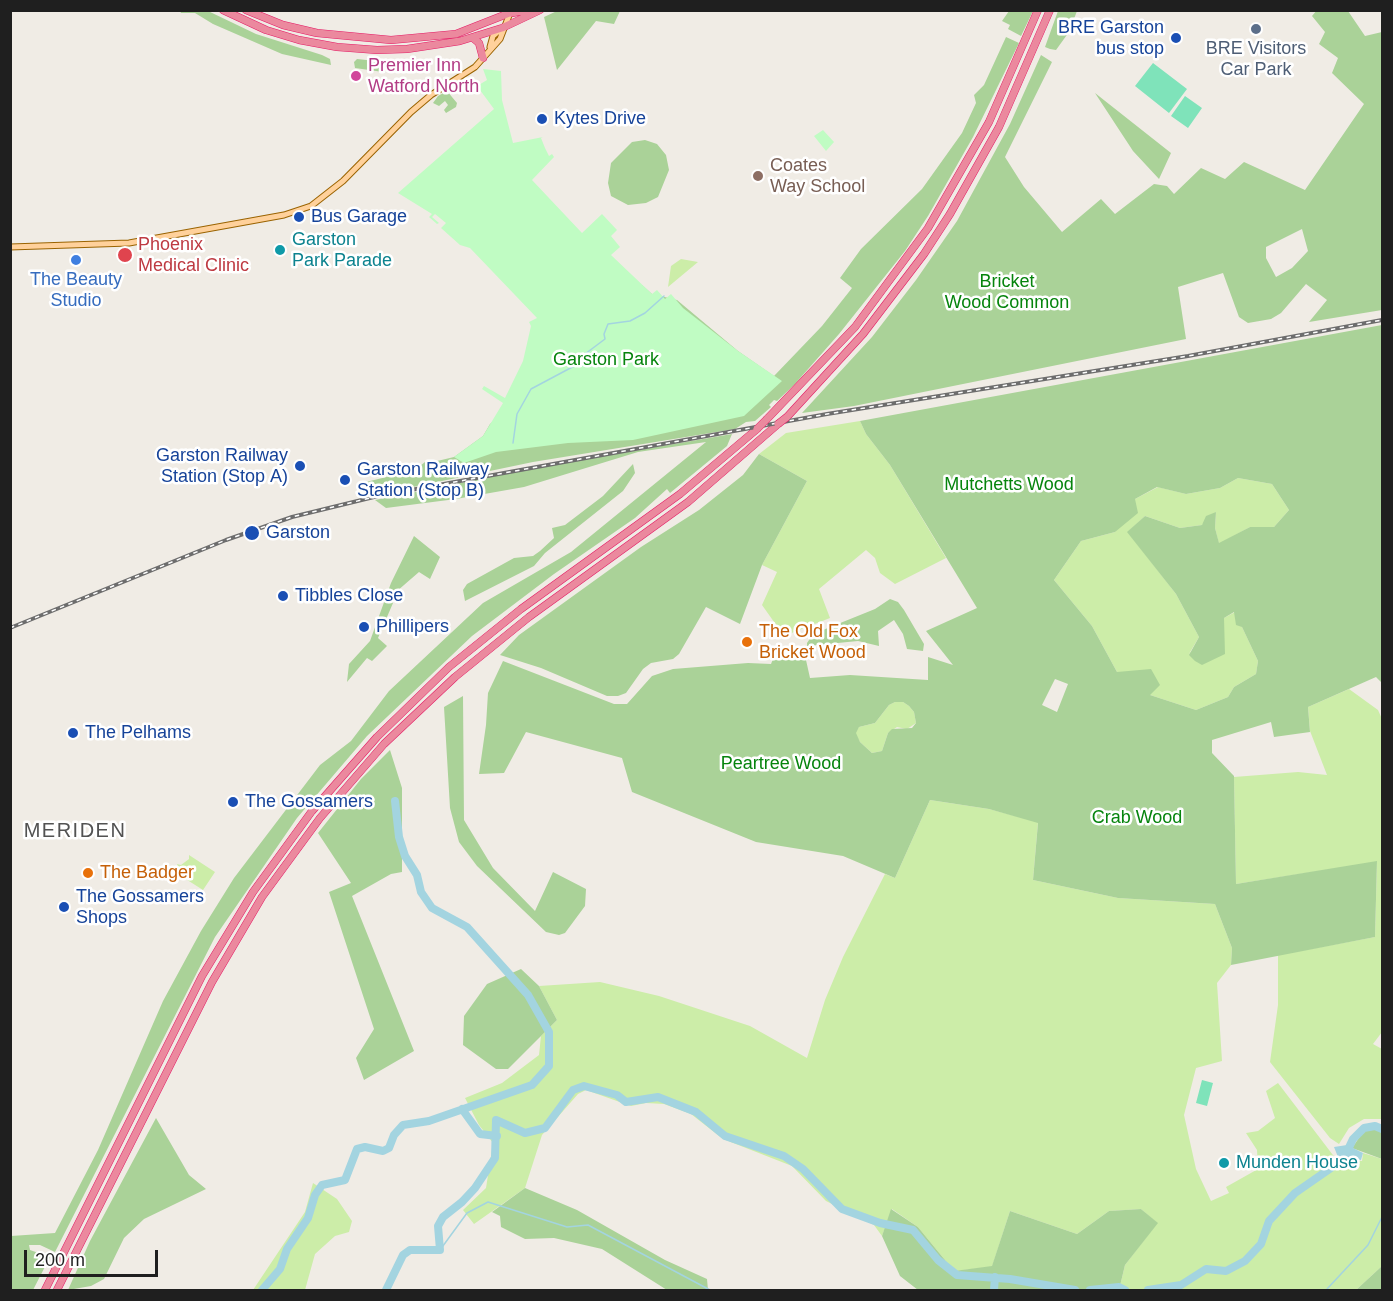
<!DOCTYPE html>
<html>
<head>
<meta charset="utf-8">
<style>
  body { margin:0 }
  #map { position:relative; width:1393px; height:1301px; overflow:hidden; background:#f0ece5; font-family:Arial,sans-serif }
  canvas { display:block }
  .frame { position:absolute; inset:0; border:12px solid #1f1f1f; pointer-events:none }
  .scale { position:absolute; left:24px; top:1250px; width:134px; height:27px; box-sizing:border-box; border:3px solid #1f1f1f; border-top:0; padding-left:8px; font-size:18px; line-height:21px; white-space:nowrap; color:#1f1f1f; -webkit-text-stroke:4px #fff; paint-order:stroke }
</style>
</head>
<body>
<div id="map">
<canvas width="1393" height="1301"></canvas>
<div class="frame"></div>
<div class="scale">200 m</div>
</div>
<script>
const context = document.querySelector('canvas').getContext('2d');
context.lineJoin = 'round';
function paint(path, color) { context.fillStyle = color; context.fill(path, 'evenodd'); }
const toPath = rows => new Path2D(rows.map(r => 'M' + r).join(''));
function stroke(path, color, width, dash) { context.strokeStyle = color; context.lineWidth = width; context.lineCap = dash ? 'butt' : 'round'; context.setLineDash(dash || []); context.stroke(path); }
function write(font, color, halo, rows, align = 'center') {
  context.font = font + ' Arial,sans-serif'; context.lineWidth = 5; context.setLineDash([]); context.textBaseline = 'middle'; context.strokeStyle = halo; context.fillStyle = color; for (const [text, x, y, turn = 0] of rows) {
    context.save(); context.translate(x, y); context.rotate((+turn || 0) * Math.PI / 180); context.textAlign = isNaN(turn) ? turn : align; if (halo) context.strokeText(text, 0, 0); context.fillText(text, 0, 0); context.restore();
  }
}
const grass = toPath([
  [681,259,698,262,668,287,671,266],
  [860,421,866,434,890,465,946,558,895,584,880,573,875,558,866,550,819,589,830,618,784,636,762,605,777,572,762,565,807,481,759,454,786,433],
  [1238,478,1272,484,1289,510,1274,527,1250,527,1219,544,1215,528,1216,512,1202,525,1180,528,1145,516,1128,532,1176,594,1199,637,1189,654,1224,618,1235,612,1258,661,1256,674,1234,687,1228,697,1196,710,1150,695,1117,672,1092,626,1054,580,1081,541,1115,532,1135,499,1158,487,1186,494,1220,488],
  [1349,689,1378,710,1382,719,1382,1032,1373,1044,1382,1049,1382,1119,1364,1119,1349,1128,1339,1144,1330,1138,1270,1062,1278,1005,1278,955,1375,937,1377,862,1236,884,1234,777,1298,772,1327,775,1310,731,1308,707],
  [895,702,903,702,909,706,914,712,916,723,907,729,897,727,888,733,882,751,872,753,860,742,855,733,859,727,875,723,889,705],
  [930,800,989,809,1038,822,1033,880,1118,898,1215,904,1232,948,1231,965,1217,983,1222,1061,1196,1068,1184,1115,1196,1169,1211,1201,1229,1193,1226,1187,1258,1169,1257,1150,1246,1133,1258,1131,1275,1118,1266,1091,1278,1083,1339,1163,1349,1159,1362,1161,1363,1153,1382,1159,1382,1266,1356,1290,1119,1290,1125,1265,1157,1223,1141,1209,1109,1211,1077,1234,1010,1211,992,1267,954,1271,918,1227,892,1209,882,1236,874,1225,826,1201,792,1166,723,1139,691,1114,664,1104,646,1103,631,1106,586,1090,578,1094,542,1135,525,1188,474,1224,463,1210,486,1188,493,1143,479,1125,465,1098,502,1083,539,1055,541,1036,557,1020,539,986,600,982,659,996,750,1026,807,1058,825,1000,843,957,885,874,895,878],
  [189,855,215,872,203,890,170,869,178,867,177,864,181,865,189,859],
  [313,1183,337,1199,352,1221,349,1232,335,1236,315,1254,305,1290,253,1290,305,1212]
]);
const forest = toPath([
  [1317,10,1348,11,1365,36,1382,32,1382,310,1309,322,1327,300,1306,284,1281,313,1271,319,1248,323,1239,317,1223,273,1178,287,1186,339,854,406,802,413,872,337,916,280,957,221,1010,124,1041,55,1052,62,1005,157,1024,187,1062,232,1101,199,1115,214,1154,184,1167,186,1174,194,1201,168,1225,179,1244,162,1305,190,1364,104,1332,73,1338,58,1319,44,1325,32,1312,16],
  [1302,229,1308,251,1292,268,1276,277,1266,258,1266,247],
  [180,11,208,11,256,34,322,55,330,59,331,65,282,54,213,24,195,13,181,13],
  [557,11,557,10,620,11,614,24,596,21,557,70,544,17],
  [1009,11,1033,11,1021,36,1008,29,1010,25,1002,21],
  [1058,11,1077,11,1069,32,1056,50,1050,49,1045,47],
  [1006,37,1019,43,973,137,928,216,905,251,839,334,794,385,777,401,774,400,769,405,771,407,755,421,746,422,735,429,533,462,370,496,359,489,366,482,415,470,425,462,433,462,454,457,483,436,490,424,642,285,652,294,677,300,738,351,774,376,822,326,852,288,840,278,861,249,922,189,962,133,976,103,974,95,984,85],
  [357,59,376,61,383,72,355,68,354,62],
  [447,91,457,103,456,107,446,113,444,110,448,105,445,101,439,106,433,103,438,96],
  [1095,93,1171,153,1159,179,1133,151],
  [645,140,657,144,666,155,669,170,658,197,646,203,628,205,611,196,608,183,611,163,632,142],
  [1382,325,1382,683,1376,677,1308,707,1310,732,1274,737,1271,722,1212,740,1212,753,1234,776,1236,884,1377,861,1375,937,1231,965,1232,948,1215,904,1118,898,1033,880,1038,823,989,809,930,800,895,878,843,856,756,842,632,792,622,758,526,732,504,773,479,774,486,725,488,693,503,661,614,704,627,704,652,676,673,669,748,663,771,664,773,659,804,651,810,678,850,675,928,680,928,657,953,665,926,631,977,608,890,465,866,434,860,421],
  [1238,478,1272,484,1289,510,1274,527,1250,527,1219,543,1215,528,1216,512,1206,516,1202,525,1180,528,1145,516,1127,532,1176,594,1199,637,1189,655,1195,661,1202,665,1225,654,1224,618,1234,612,1236,625,1242,627,1258,661,1256,674,1234,687,1228,697,1196,710,1150,695,1160,685,1151,669,1117,672,1092,626,1054,580,1081,541,1115,532,1138,513,1135,499,1157,487,1186,494,1220,488],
  [1055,679,1068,684,1057,712,1042,705],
  [895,702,903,702,909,706,914,712,916,723,912,728,892,729,888,733,882,751,872,753,860,742,856,733,859,727,875,723,889,705],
  [732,434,727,446,670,493,667,489,635,518,554,574,472,636,367,736,297,818,215,937,55,1252,40,1245,29,1245,30,1250,50,1257,33,1290,11,1290,11,1236,55,1233,98,1150,163,1001,201,931,234,878,320,765,351,741,389,691,483,603,571,552,706,442,638,452,524,487,456,499,386,508,375,500,540,467],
  [759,454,807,481,762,565,740,624,706,607,679,654,673,659,651,663,643,669,626,693,618,696,607,696,541,668,500,655,519,635,641,547,699,510,743,475],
  [633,464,635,473,623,491,545,553,534,566,465,601,463,590,467,584,514,558,533,556,540,551,554,538,552,528,565,525,603,496],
  [414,536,440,557,430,579,419,572,389,598,393,603,378,638,387,646,372,661,367,658,347,682,349,664,370,641,391,583],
  [890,599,898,602,904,610,924,644,923,651,907,649,903,634,894,620,878,631,879,646,858,641,807,646,807,643,813,634,875,609],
  [463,696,464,820,493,868,535,911,553,872,586,889,585,906,565,933,559,935,546,932,477,866,459,842,450,808,444,707],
  [390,750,402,788,402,872,391,874,352,896,414,1051,364,1080,356,1058,374,1029,329,892,351,883,318,833,361,779],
  [521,969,539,986,557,1020,508,1069,496,1069,463,1045,464,1016,487,984],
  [156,1118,189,1175,206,1189,144,1219,124,1238,104,1279,91,1286,68,1290,90,1241],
  [1375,1128,1382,1131,1382,1159,1352,1148,1365,1129],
  [525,1188,577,1210,665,1260,707,1279,708,1290,667,1290,602,1249,554,1238,525,1239,501,1227,500,1216,492,1212],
  [891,1209,918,1227,954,1271,992,1266,1010,1211,1077,1234,1109,1211,1141,1209,1158,1223,1125,1265,1119,1290,918,1290,900,1276,882,1236],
  [1382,1266,1382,1290,1356,1290]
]);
const park = toPath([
  [483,69,501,71,502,100,513,143,543,137,541,138,545,148,549,156,552,154,554,157,532,180,582,233,602,214,617,230,611,236,620,247,611,255,652,294,657,290,665,299,671,294,683,308,738,351,782,381,744,416,633,440,568,443,496,452,464,463,454,457,483,436,503,403,482,389,484,386,505,398,523,361,531,326,529,322,537,318,470,248,460,245,441,228,446,223,435,214,432,217,439,223,437,224,429,217,432,214,398,193,494,109,477,86,487,80],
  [823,130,834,142,826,151,814,136]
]);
const pitch = toPath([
  [1153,63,1187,89,1169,113,1135,86],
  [1185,96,1202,108,1188,128,1171,116],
  [1202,1080,1213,1083,1207,1106,1196,1103]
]);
const water = toPath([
  [1347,1145,1363,1153,1361,1160,1349,1158,1325,1175,1322,1173,1338,1157,1334,1147]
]);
const stream = toPath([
  [513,443,517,414,531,389,578,364,585,354,605,339,604,334,608,324,630,321,645,313,664,296],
  [440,1250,467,1213,488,1202,567,1227,588,1225,710,1290],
  [1327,1289,1368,1245,1382,1217]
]);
const river = toPath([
  [462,1109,480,1134,497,1136],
  [1345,1156,1353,1139,1364,1128,1375,1126,1382,1129],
  [262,1290,280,1269,287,1249,308,1218,315,1195,322,1185,345,1180,357,1149,365,1147,383,1151,389,1148,394,1135,403,1125,429,1121,532,1085,549,1066,549,1032,528,995,467,927,432,908,421,892,417,875,405,856,399,837,395,801],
  [386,1290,403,1255,410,1250,440,1250,438,1226,443,1217,462,1202,475,1188,495,1158,496,1120,525,1133,545,1128,573,1090,584,1086,617,1095,626,1102,658,1097,696,1112,725,1136,784,1156,803,1169,842,1209,880,1223,913,1230,938,1260,957,1275,1010,1279,1075,1290],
  [994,1290,995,1277],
  [1090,1290,1119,1287,1125,1290],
  [1148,1290,1181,1285,1206,1269,1226,1271,1245,1261,1261,1244,1269,1221,1295,1193,1331,1168]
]);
const major = toPath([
  [490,47,493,36,501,29],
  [10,247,129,243,284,215,311,206,343,181,411,112,431,95,475,67,500,39,510,13]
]);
const highway = toPath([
  [223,10,266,30,299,40,337,47,377,50,407,49,460,41,502,28,540,10],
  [246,10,283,25,317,33,391,40,456,34,517,10],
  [512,13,528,10],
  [473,38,479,43,483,58],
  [787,417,863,334,924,254,950,214,999,127,1050,10],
  [767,419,855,327,928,228,989,122,1038,10],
  [45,1290,202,976,253,892,312,811,377,737,449,667,521,609,680,494,757,429],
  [57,1290,212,982,262,897,320,818,384,744,455,677,529,617,688,502,778,424]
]);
const rail = toPath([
  [10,628,226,540,292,517,378,496,827,414,1188,356,1382,320]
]);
const highwayBridge = toPath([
  [778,424,787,417],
  [757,429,767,419]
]);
const markers = [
  [1256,29,6,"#5c6f8a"],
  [1176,38,6,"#1a4fb4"],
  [356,76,6,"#d1479c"],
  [542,119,6,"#1a4fb4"],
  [758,176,6,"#8d6e63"],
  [299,217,6,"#1a4fb4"],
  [280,250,6,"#0f9aa8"],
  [125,255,8,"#e0444e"],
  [76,260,6,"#3f7fe0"],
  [300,466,6,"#1a4fb4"],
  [345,480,6,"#1a4fb4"],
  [252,533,8,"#1a4fb4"],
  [283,596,6,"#1a4fb4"],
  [364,627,6,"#1a4fb4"],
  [747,642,6,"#e8710a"],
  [73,733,6,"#1a4fb4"],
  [233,802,6,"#1a4fb4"],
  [88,873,6,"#e8710a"],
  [64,907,6,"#1a4fb4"],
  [1224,1163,6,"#0f9aa8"]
];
const transitNames = [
  ["BRE Garston",1164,28,"right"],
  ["bus stop",1164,49,"right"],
  ["Kytes Drive",554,119],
  ["Bus Garage",311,217],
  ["Garston Railway",288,456,"right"],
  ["Station (Stop A)",288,477,"right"],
  ["Garston Railway",357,470],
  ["Station (Stop B)",357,491],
  ["Garston",266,533],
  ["Tibbles Close",295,596],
  ["Phillipers",376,627],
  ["The Pelhams",85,733],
  ["The Gossamers",245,802],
  ["The Gossamers",76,897],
  ["Shops",76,918]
];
const serviceNames = [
  ["BRE Visitors",1256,49],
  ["Car Park",1256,70]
];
const hotelNames = [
  ["Premier Inn",368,66],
  ["Watford North",368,87]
];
const educationNames = [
  ["Coates",770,166],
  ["Way School",770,187]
];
const cultureNames = [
  ["Garston",292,240],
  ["Park Parade",292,261],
  ["Munden House",1236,1163]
];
const healthNames = [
  ["Phoenix",138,245],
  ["Medical Clinic",138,266]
];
const shopNames = [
  ["The Beauty",76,280],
  ["Studio",76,301]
];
const parkNames = [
  ["Bricket",1007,282],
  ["Wood Common",1007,303],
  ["Garston Park",606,360],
  ["Mutchetts Wood",1009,485],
  ["Peartree Wood",781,764],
  ["Crab Wood",1137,818]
];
const foodNames = [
  ["The Old Fox",759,632],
  ["Bricket Wood",759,653],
  ["The Badger",100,873]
];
const neighbourhoodNames = [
  ["MERIDEN",75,831]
];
paint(grass, '#cceda8');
paint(forest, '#aad298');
paint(park, '#c0fcc3');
paint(pitch, '#7fe3ba');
paint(water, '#a3d4e0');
stroke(stream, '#a3d4e0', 1.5);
stroke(river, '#a3d4e0', 8);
stroke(major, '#9a6300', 7);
stroke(highway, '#e41c66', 8);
stroke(major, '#ffd19b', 5);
stroke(highway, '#eb899e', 7);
stroke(rail, '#6d6d6d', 4);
stroke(rail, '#fff', 1.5, [4.5]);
stroke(highwayBridge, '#e41c66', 8, []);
stroke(highwayBridge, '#eb899e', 7);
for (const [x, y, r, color] of markers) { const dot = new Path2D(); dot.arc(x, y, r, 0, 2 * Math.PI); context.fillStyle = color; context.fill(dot); stroke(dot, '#fff', 2); }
write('18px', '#164399', '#fff', transitNames, 'left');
write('18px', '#4e5e75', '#fff', serviceNames);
write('18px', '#b23c85', '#fff', hotelNames, 'left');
write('18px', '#785e54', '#fff', educationNames, 'left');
write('18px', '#0d838f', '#fff', cultureNames, 'left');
write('18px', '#be3a42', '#fff', healthNames, 'left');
write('18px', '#366cbe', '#fff', shopNames);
write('18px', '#06840d', '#fff', parkNames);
write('18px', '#c56008', '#fff', foodNames, 'left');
context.letterSpacing = '1.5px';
write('20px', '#525252', '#fff', neighbourhoodNames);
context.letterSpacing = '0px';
</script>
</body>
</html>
